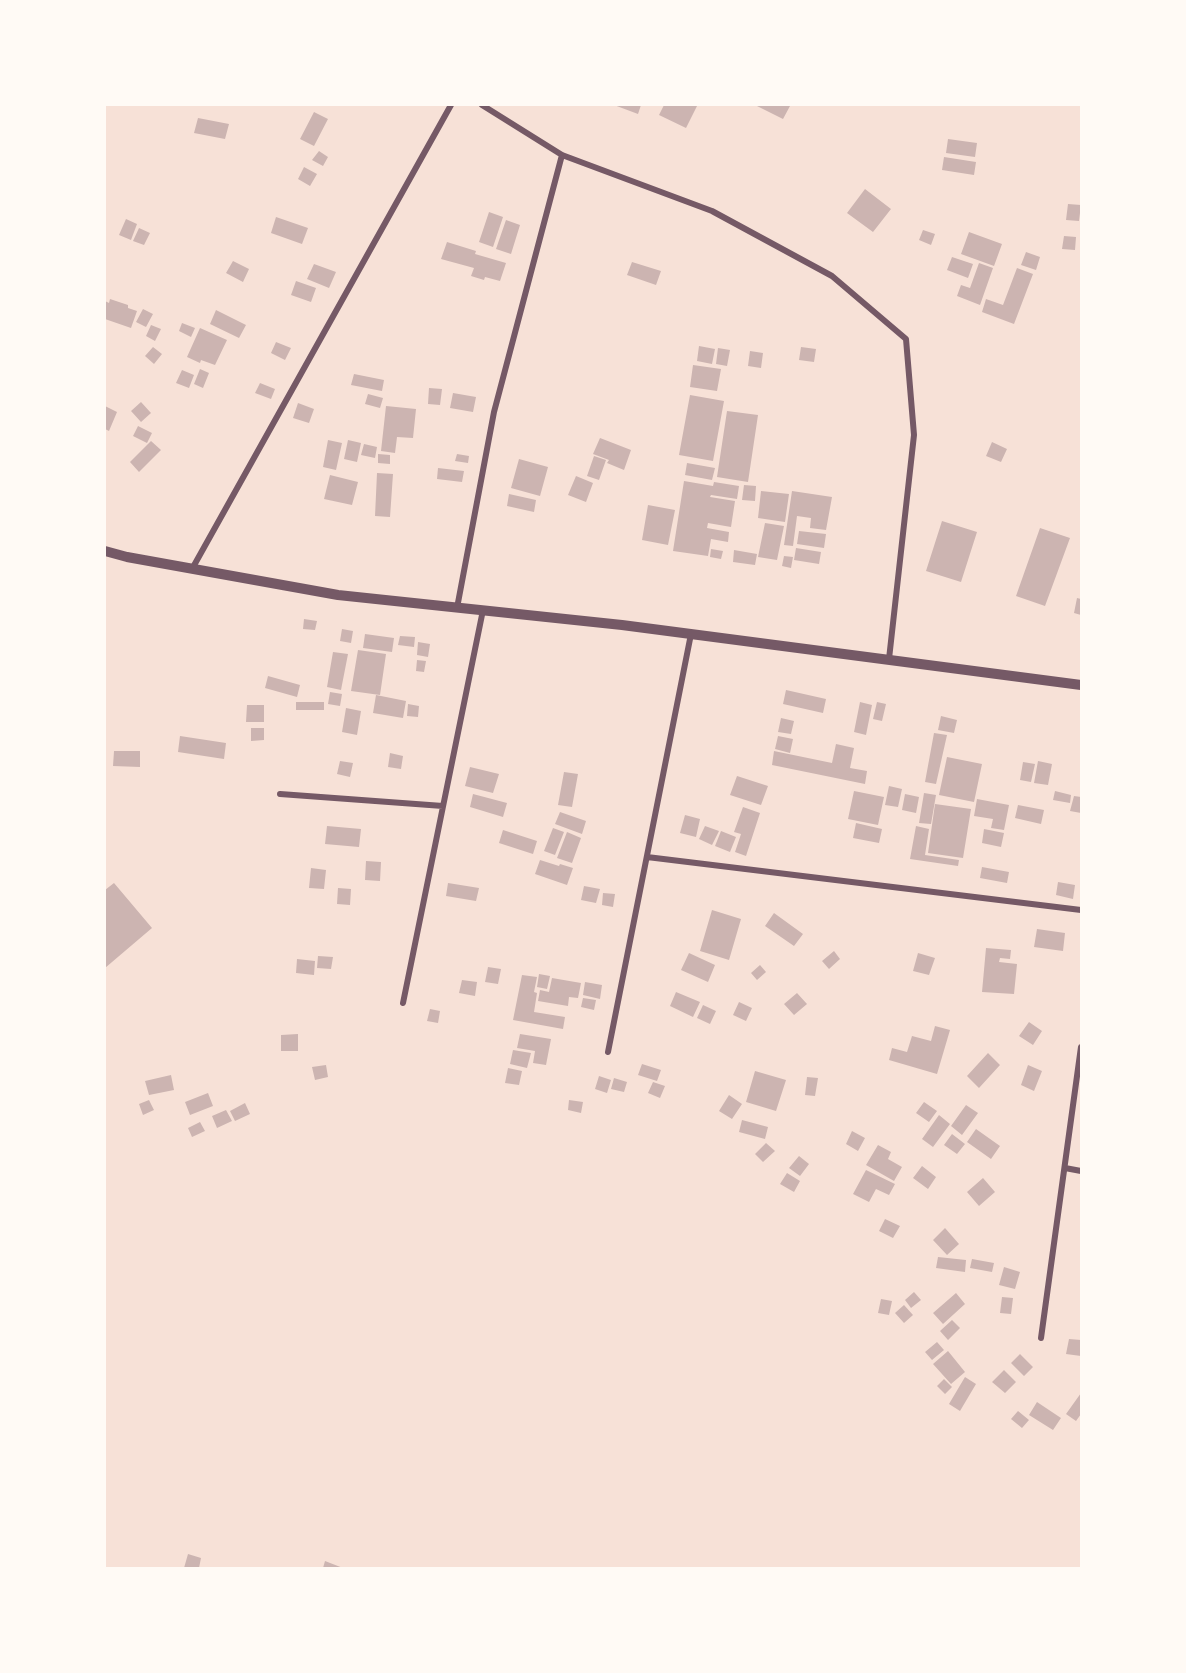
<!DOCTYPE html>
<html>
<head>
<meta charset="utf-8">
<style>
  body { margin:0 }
  #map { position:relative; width:1186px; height:1673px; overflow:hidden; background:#f7e1d7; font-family:Commissioner,sans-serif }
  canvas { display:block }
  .frame { position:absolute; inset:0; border:106px solid #fffaf5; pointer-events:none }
</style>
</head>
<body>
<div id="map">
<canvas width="1186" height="1673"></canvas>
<div class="frame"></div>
</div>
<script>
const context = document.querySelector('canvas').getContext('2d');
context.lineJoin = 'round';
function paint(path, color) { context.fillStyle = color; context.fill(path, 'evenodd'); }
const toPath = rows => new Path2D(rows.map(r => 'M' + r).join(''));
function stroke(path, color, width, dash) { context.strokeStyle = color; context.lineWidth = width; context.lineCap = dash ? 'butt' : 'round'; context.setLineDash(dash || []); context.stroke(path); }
const building = toPath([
  [614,105,641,105,638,114],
  [664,105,694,105,697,106,686,128,659,115],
  [755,105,788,105,790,106,783,119],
  [314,112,328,119,314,146,300,139],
  [198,118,229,124,225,139,194,133],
  [948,139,977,143,975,157,946,153],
  [319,151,328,157,323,166,312,160],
  [944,157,976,162,974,175,942,170],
  [304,167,317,174,310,186,298,179],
  [865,189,891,209,873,232,847,213],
  [1068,204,1081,205,1079,221,1066,220],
  [489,212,503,217,493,247,479,242],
  [276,217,308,228,302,244,271,233],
  [126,219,137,224,131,240,119,235],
  [506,220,520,225,511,254,496,249],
  [139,228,150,233,144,245,133,241],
  [923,230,935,234,931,245,919,240],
  [969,232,1002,244,994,266,961,254],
  [1064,236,1076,237,1075,250,1062,249],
  [447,242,476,251,475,254,506,263,500,281,485,277,484,280,471,276,474,268,441,259],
  [1026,252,1040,257,1036,270,1021,265],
  [952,257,973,264,968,278,947,270],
  [233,261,249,269,243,282,226,273],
  [632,262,661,271,656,285,627,275],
  [979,263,993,268,980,305,957,296,961,285,970,288],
  [314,264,336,272,329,288,307,279],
  [1017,268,1033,274,1014,324,982,312,986,299,1003,305],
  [296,281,316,288,311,302,291,295],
  [110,299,128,305,128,308,137,311,131,328,105,319,105,301,109,303],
  [143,309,153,314,146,327,136,322],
  [216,310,246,325,239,338,210,324],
  [182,323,195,328,191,337,179,331],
  [151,325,161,329,155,341,146,336],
  [200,328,227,340,215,365,201,360,200,363,187,357],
  [276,342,291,348,285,360,271,353],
  [699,346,715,349,712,364,697,361],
  [153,347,162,354,154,364,145,356],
  [801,347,816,349,814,362,799,360],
  [718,348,730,350,727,366,716,364],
  [750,351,763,353,761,368,748,366],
  [693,365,721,369,717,391,690,387],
  [200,369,209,373,203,388,194,384],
  [182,370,194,375,189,388,176,383],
  [354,374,384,380,382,391,351,385],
  [260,383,275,389,271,399,255,393],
  [429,388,442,389,440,405,428,404],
  [453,393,476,397,473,412,450,408],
  [368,394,383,398,380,408,365,404],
  [690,395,724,401,713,461,679,455],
  [141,402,151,413,141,422,131,411],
  [298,403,314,409,309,423,293,418],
  [105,406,117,412,109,431,105,429],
  [386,406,416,409,413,438,397,437,395,453,381,451],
  [727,411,758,415,748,482,717,477],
  [138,426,152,433,147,443,133,436],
  [600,438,631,450,624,470,607,463,609,460,593,454],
  [328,440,342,443,336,470,323,467],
  [348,440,361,443,357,462,344,459],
  [151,441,161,450,139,472,130,462],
  [992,442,1007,449,1001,462,986,456],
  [364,444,377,447,375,458,361,455],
  [378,454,390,455,390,464,378,463],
  [457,454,469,456,468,463,455,461],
  [594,456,606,460,599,480,587,476],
  [519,459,548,467,540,496,511,488],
  [687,463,715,468,712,480,685,475],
  [438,468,464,471,462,482,437,479],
  [377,473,393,474,390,517,375,516],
  [330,475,358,482,352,505,324,499],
  [576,476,593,483,586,502,568,495],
  [684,481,713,486,714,482,739,486,737,499,711,495,710,497,735,501,731,527,708,523,707,528,729,532,728,542,711,539,708,556,673,551],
  [744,485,756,486,755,501,742,500],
  [761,491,789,494,785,522,758,518],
  [792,491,832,497,826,530,810,528,811,518,797,516,793,546,784,545],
  [509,494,536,500,534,512,507,506],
  [648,505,675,510,668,545,642,540],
  [942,521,977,532,961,582,926,571],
  [765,523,784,526,777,560,758,557],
  [1040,528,1070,538,1045,606,1016,596],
  [799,531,826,534,824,548,797,544],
  [796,548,821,552,819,564,794,560],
  [711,549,723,551,721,559,710,557],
  [734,550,757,554,755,565,733,562],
  [784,556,793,557,791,568,782,566],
  [1077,598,1081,599,1081,615,1074,613],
  [304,619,317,621,315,630,303,629],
  [342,629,353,631,351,643,340,641],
  [365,634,394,638,392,652,363,648],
  [400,636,415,637,414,647,398,645],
  [418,642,430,644,428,657,417,655],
  [358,650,386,654,380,695,351,691],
  [333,652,348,654,341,690,327,687],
  [417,660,426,661,424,672,416,671],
  [268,676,300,685,297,697,265,688],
  [786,690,826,699,823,713,783,704],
  [330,692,342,694,340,706,328,704],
  [376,695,406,701,403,718,373,713],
  [296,702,324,702,324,710,296,710],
  [860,702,872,705,866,735,854,732],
  [877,702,886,704,882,721,873,719],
  [408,704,419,706,418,717,407,716],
  [247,705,264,705,264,722,246,722],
  [346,708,361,711,357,735,342,732],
  [941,716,957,720,954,733,938,730],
  [781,718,794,721,791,734,778,732],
  [251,728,264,728,264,740,251,741],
  [934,733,947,735,936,784,925,782],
  [180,736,226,743,224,759,178,752],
  [778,736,793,739,790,753,775,749],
  [836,744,854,748,850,768,867,771,865,784,772,765,774,751,832,763],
  [114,751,140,751,140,767,113,766],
  [390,753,403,756,401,769,388,767],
  [947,757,982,764,974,802,939,795],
  [340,761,353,763,350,777,337,774],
  [1038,761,1052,764,1048,785,1034,783],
  [1023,762,1035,764,1031,782,1020,780],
  [470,767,499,774,493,793,465,786],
  [564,772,578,774,572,807,558,805],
  [737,776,768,786,761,805,730,795],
  [889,786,902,789,898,807,885,805],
  [854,791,884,797,878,825,848,819],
  [1055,791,1071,795,1070,803,1053,800],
  [924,793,936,795,931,824,919,823],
  [473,794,507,803,503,817,470,807],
  [905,794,919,797,916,813,902,810],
  [1074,796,1081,797,1081,813,1070,811],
  [977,799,1009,805,1004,830,991,828,993,819,974,816],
  [935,804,971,809,963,858,928,853],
  [1018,805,1044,810,1041,824,1015,818],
  [743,807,760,813,746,856,735,852,741,834,734,832],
  [560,812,586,821,582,834,555,824],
  [685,815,700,819,696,837,680,833],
  [856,823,882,829,879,843,853,838],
  [327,826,361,829,359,847,325,844],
  [705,826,719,831,712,845,699,839],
  [916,826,929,829,925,855,959,860,958,866,910,859],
  [553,828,564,832,555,855,544,851],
  [984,829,1004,833,1001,847,982,843],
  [503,830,537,841,533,854,499,843],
  [721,831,736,837,730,852,715,846],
  [567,832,581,838,572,863,557,858],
  [540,860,559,866,560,864,573,868,567,885,535,874],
  [366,861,381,862,380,881,365,880],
  [982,867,1009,872,1007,883,980,878],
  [311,868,326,870,324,889,309,888],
  [1058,882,1075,885,1073,899,1056,895],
  [114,883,152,928,105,968,105,890],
  [448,883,479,888,476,901,446,896],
  [584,886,600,889,596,903,581,900],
  [338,888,351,889,350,905,337,904],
  [603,893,615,894,613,907,602,905],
  [712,910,741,919,729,960,700,951],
  [774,913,803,934,794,946,765,926],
  [1037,929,1065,933,1063,951,1034,947],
  [986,948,1011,950,1010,959,1000,958,999,962,1017,964,1014,994,982,992],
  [834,951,840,959,829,969,822,961],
  [689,953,715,965,708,982,681,970],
  [918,953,935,958,929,975,913,971],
  [318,956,333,957,331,969,317,968],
  [297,959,315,961,314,975,296,973],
  [760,965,766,972,757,980,751,973],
  [488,967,501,969,498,984,485,982],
  [539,974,550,976,547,989,537,987],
  [522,975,537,977,534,992,537,993,534,1012,565,1017,563,1029,513,1020],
  [552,978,581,983,578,998,569,997,568,1006,538,1001,540,990,549,992],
  [462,980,477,982,475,996,459,993],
  [585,982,602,985,600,999,583,995],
  [676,992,700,1002,693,1017,670,1006],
  [797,993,807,1004,794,1015,784,1004],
  [583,998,596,1000,594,1010,581,1007],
  [739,1002,752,1008,746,1021,733,1015],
  [703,1005,716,1011,710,1024,697,1018],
  [430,1009,440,1011,438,1023,427,1021],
  [1029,1022,1042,1031,1033,1045,1019,1036],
  [935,1026,950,1030,937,1074,889,1060,892,1048,907,1052,912,1036,931,1041],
  [298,1034,298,1051,281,1051,281,1035],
  [520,1034,551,1039,546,1065,533,1063,535,1051,517,1048],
  [513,1050,531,1053,527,1068,510,1064],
  [988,1053,1000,1065,979,1088,967,1076],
  [642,1064,661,1070,657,1081,638,1075],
  [326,1065,328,1077,315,1080,312,1067],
  [1028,1065,1042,1071,1034,1091,1021,1085],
  [508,1068,522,1071,519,1085,505,1083],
  [755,1071,786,1080,776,1111,746,1102],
  [171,1075,174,1090,149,1095,145,1081],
  [599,1076,611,1080,607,1093,595,1089],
  [807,1077,818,1078,815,1096,805,1095],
  [614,1078,627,1082,624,1092,611,1089],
  [653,1082,665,1086,660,1098,648,1093],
  [208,1093,213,1106,190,1115,185,1102],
  [729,1095,742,1104,732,1119,719,1111],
  [149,1100,154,1110,143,1115,139,1104],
  [569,1100,583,1102,581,1113,568,1110],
  [924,1102,937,1111,929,1122,916,1113],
  [245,1103,250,1114,235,1121,230,1111],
  [966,1105,978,1113,962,1135,951,1126],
  [226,1110,232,1121,217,1128,212,1116],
  [939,1115,950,1124,933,1147,922,1139],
  [742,1120,768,1127,765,1139,739,1132],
  [200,1122,205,1131,192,1137,188,1128],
  [976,1129,1000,1146,991,1159,967,1142],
  [852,1131,865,1138,858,1151,846,1144],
  [952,1134,965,1144,957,1154,944,1145],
  [766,1143,775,1151,763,1162,755,1154],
  [878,1145,891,1152,888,1159,902,1167,894,1181,866,1165],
  [799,1156,809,1164,800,1176,789,1168],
  [922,1166,936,1177,928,1189,913,1178],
  [866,1170,895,1184,889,1195,876,1189,869,1202,853,1194],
  [787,1173,800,1181,794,1192,780,1184],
  [983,1178,995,1192,979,1206,967,1192],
  [885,1219,900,1226,893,1238,879,1231],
  [945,1228,959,1244,947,1255,933,1240],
  [938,1257,966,1260,965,1272,936,1268],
  [972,1259,994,1263,992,1272,970,1268],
  [1004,1267,1020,1272,1015,1289,999,1285],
  [914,1292,921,1300,911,1308,905,1300],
  [956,1293,965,1304,943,1324,933,1313],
  [1002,1297,1013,1298,1011,1314,1000,1313],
  [881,1299,892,1301,889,1315,878,1313],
  [904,1305,913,1315,904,1323,895,1313],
  [952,1320,960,1328,948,1340,940,1331],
  [1069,1339,1081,1340,1081,1356,1066,1354],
  [937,1342,944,1350,932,1360,925,1352],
  [948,1351,965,1372,951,1384,933,1364],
  [1020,1354,1033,1367,1024,1376,1011,1363],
  [1004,1370,1016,1382,1005,1393,992,1382],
  [965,1377,976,1384,960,1411,949,1404],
  [944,1379,952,1387,945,1394,937,1386],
  [1081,1393,1081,1414,1076,1421,1066,1414],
  [1037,1402,1061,1418,1053,1430,1029,1415],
  [1018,1411,1029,1420,1022,1428,1011,1419],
  [188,1554,201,1558,199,1568,184,1568],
  [325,1561,343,1568,323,1568]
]);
const minor = toPath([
  [482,105,562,155,712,211,832,276,906,339,914,435,889,659],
  [192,569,451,105],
  [457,608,494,412,562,155],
  [280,794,443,806],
  [647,857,1081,910],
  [403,1003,483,610],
  [608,1052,691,634],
  [1065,1168,1081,1171],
  [1041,1338,1081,1047]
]);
const tertiary = toPath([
  [105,551,127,557,338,595,622,625,1081,685]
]);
paint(building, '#ccb4b1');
stroke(minor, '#755966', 6);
stroke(tertiary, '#755966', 10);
</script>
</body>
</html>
